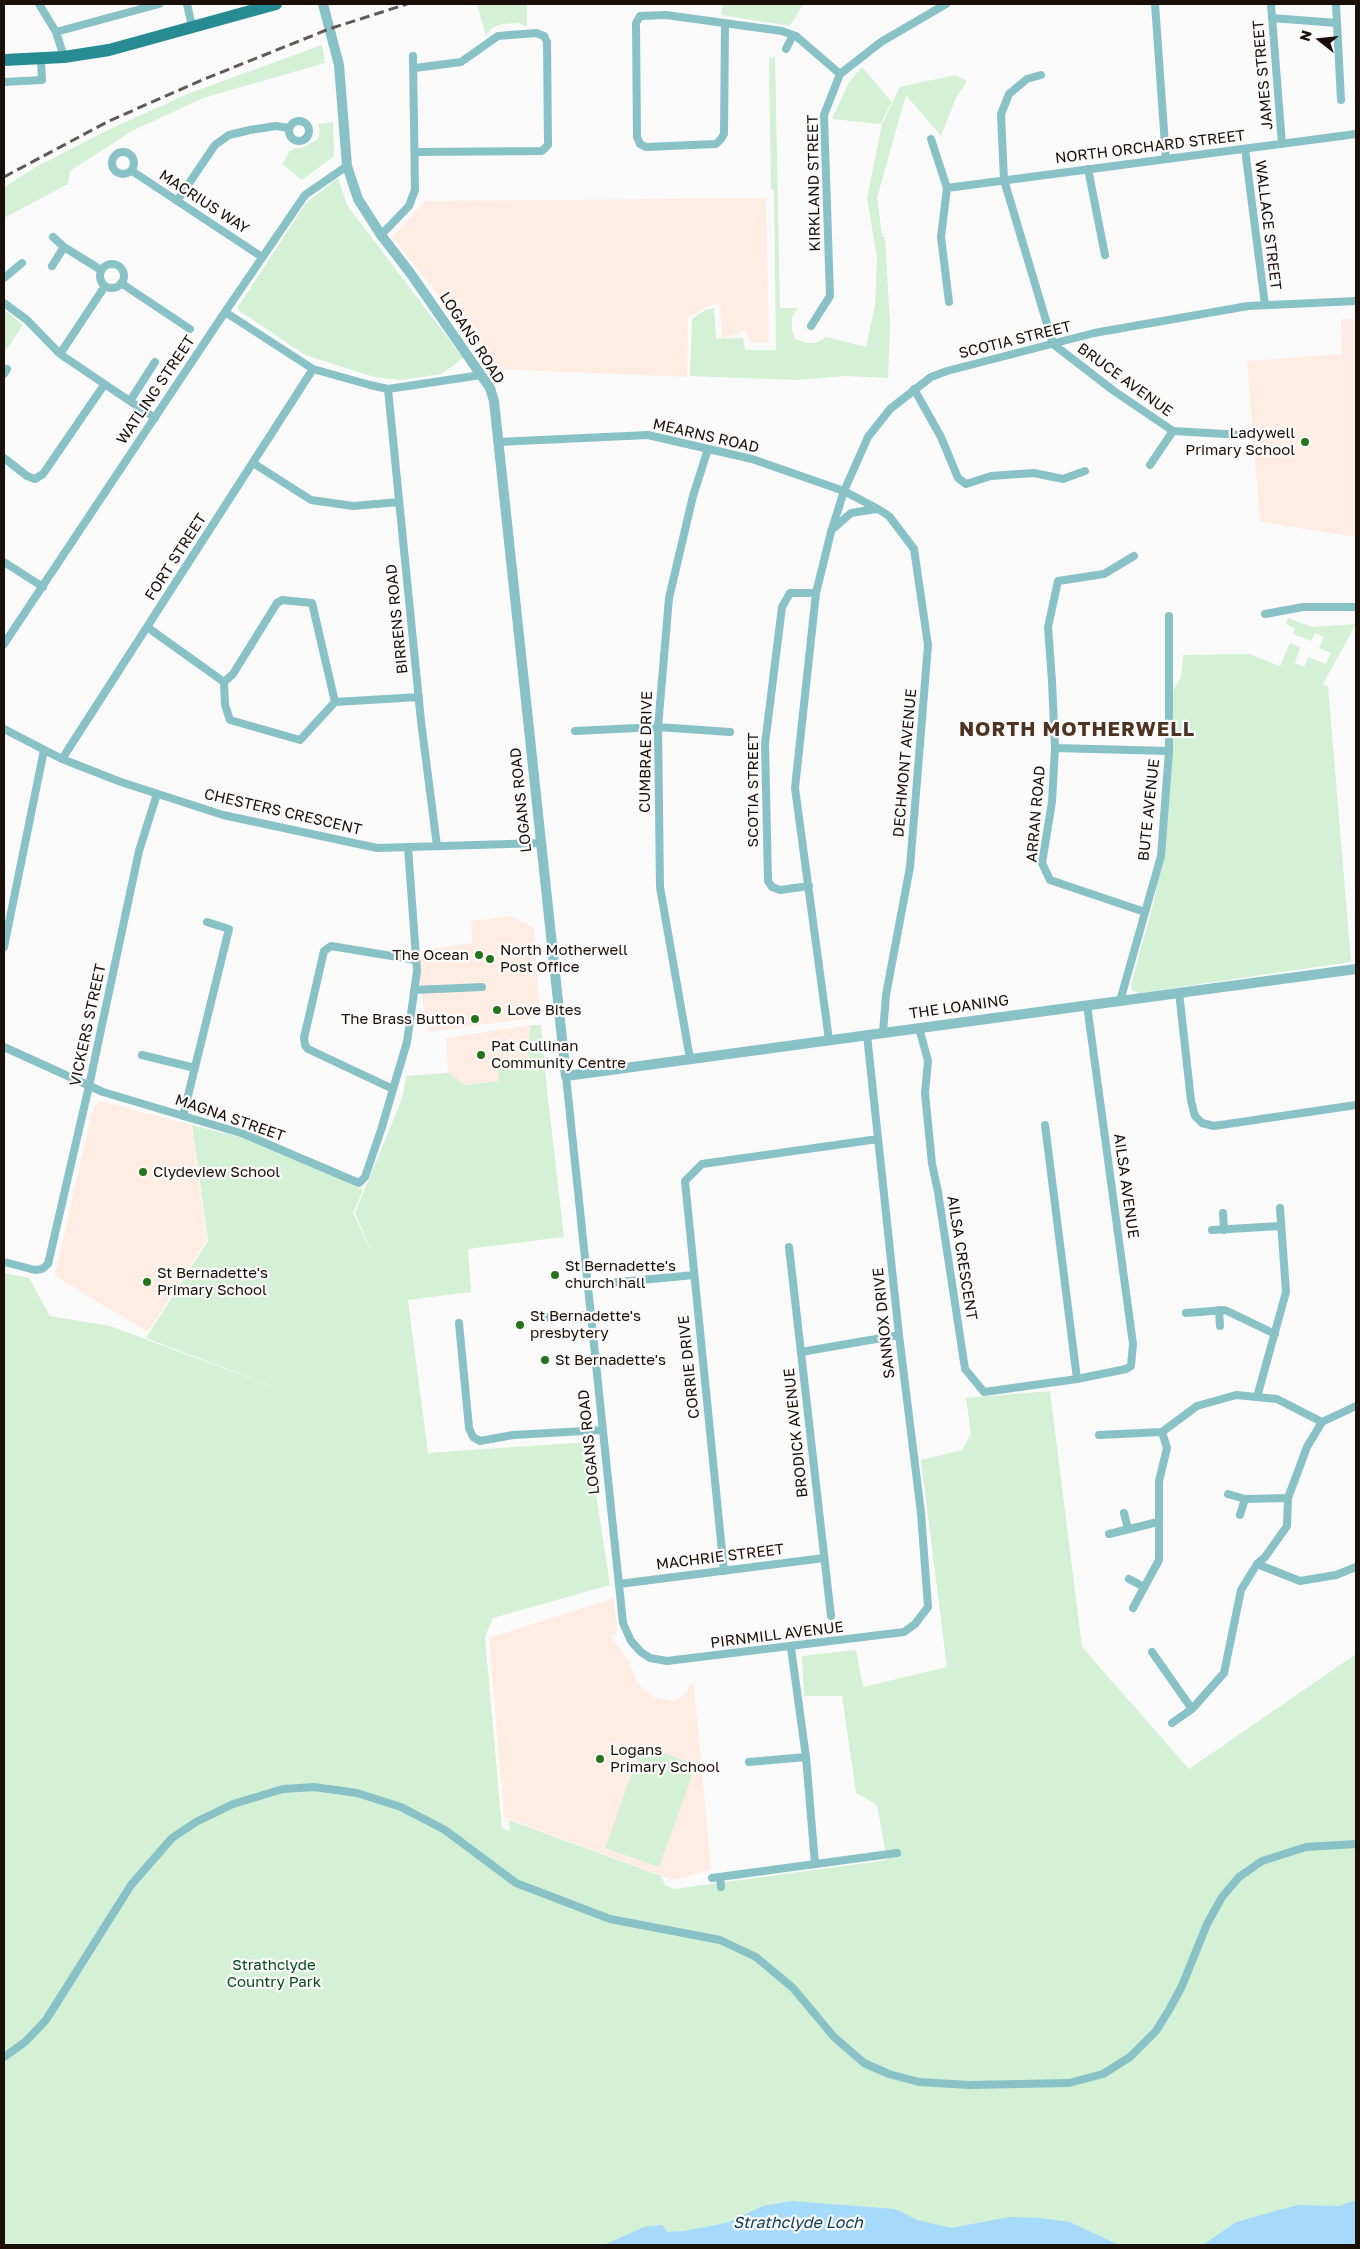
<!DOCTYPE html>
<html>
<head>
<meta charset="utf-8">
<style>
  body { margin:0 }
  #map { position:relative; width:1360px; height:2249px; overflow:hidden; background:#fafafa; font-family:"Golos Text",sans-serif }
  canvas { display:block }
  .frame { position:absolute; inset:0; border:5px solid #1b0f09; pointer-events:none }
  .north { position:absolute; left:1295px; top:15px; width:50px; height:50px; -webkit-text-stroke:4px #fafafa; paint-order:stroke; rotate:286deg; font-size:14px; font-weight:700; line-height:20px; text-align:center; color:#1b0f09 }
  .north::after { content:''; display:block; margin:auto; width:18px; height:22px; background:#1b0f09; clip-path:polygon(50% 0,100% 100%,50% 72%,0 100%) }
</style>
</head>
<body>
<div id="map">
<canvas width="1360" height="2249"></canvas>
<div class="frame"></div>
<div class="north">N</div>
</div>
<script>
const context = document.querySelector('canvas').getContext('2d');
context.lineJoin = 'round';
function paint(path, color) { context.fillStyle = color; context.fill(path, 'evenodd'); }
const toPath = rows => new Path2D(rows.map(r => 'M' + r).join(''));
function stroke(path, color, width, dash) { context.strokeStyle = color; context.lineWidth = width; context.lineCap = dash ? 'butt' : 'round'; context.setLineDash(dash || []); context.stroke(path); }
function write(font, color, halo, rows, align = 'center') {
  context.font = font + ' "Golos Text",sans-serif'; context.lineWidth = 4.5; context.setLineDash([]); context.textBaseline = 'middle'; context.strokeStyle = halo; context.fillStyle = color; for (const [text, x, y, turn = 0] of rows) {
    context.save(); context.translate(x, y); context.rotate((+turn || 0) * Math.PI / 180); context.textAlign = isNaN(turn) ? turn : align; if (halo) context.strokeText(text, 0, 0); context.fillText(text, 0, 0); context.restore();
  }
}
const built = toPath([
  [766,198,769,343,751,343,745,331,722,339,720,304,711,305,688,317,687,377,498,369,392,237,425,201],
  [1341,319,1356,319,1356,537,1260,522,1247,361,1342,354],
  [511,916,534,928,540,1017,429,1032,419,983,422,950,472,943,471,921],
  [531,1025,529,1034,529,1061,498,1066,499,1081,463,1085,448,1073,446,1038],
  [101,1101,191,1125,207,1240,148,1332,55,1276,93,1107],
  [614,1598,617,1632,611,1637,629,1661,637,1683,655,1698,674,1701,686,1693,690,1684,694,1684,711,1870,672,1880,504,1817,489,1638]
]);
const green = toPath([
  [477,4,527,4,527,27,519,23,502,24,492,28,486,36],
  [723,4,803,4,790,26,721,15],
  [322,45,325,63,203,98,132,131,70,171,68,184,4,218,4,187,38,166,108,130,190,93],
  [775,57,780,308,798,308,792,317,792,329,795,339,807,343,816,343,826,337,866,347,875,305,877,257,867,198,882,124,900,87,955,75,967,81,956,98,941,136,906,95,877,198,882,236,885,237,890,324,888,378,845,376,797,380,690,376,692,319,705,310,714,308,716,339,743,338,745,350,776,350,774,191,771,189,769,58],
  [862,67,892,102,880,124,832,119,849,82],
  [333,122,334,156,302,180,282,164,290,151,296,148,302,148,318,139,320,130,318,124],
  [338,178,347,205,463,358,442,374,401,380,374,377,305,355,238,310,238,307,306,203],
  [4,310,23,325,4,353],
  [1288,618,1312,627,1356,624,1323,684,1328,686,1351,962,1139,993,1132,990,1131,984,1155,897,1165,835,1170,696,1181,677,1183,655,1249,654,1280,666,1290,643,1300,647,1295,663,1304,667,1308,657,1326,664,1331,653,1319,648,1324,637,1315,633,1311,641,1293,634,1295,629,1286,624],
  [531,1025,541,1025,546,1081,564,1237,468,1249,471,1292,408,1300,428,1453,588,1442,610,1585,493,1618,485,1637,502,1828,510,1831,509,1820,661,1876,665,1885,674,1889,887,1860,877,1805,856,1793,842,1696,804,1696,802,1656,856,1650,863,1687,947,1667,921,1460,962,1450,971,1434,966,1398,1050,1391,1082,1647,1189,1769,1356,1654,1356,2245,4,2245,4,1273,29,1278,50,1316,110,1326,293,1394,146,1338,208,1241,192,1125,243,1138,298,1159,363,1190,353,1213,374,1257,355,1213,402,1099,406,1076,448,1073,465,1085,499,1081,498,1066,529,1061,529,1034],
  [642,1745,696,1765,659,1867,605,1848]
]);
const water = toPath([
  [1356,2200,1356,2245,1203,2245,1236,2222,1297,2205,1339,2206],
  [792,2201,895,2209,917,2220,951,2228,1009,2217,1040,2218,1070,2222,1119,2245,604,2245,644,2227,662,2225,667,2232,684,2231,726,2223,763,2206]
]);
const minor = toPath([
  [39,4,56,32,64,57],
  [187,4,192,26],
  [1155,4,1166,159],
  [1271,4,1282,144],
  [1336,4,1341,100],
  [1272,18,1337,23],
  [725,25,724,134,721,139,716,144,646,147,640,144,637,137,636,23,640,16,666,15,782,31,796,36,840,74],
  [56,32,159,4],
  [786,49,793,35],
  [415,68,461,62,498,36,536,33,544,36,547,42,548,145,542,151,415,152],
  [1041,75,1027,79,1009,94,1001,114,1004,180,1053,344,1114,391,1173,431,1242,435],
  [4,82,42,80,41,59],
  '289 131a10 10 0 1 1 20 0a10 10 0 1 1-20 0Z',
  [931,139,947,188],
  [1245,149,1265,305],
  '112 163a11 11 0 1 1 22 0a11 11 0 1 1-22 0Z',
  [1088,169,1105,255],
  [132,171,262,257],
  [177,201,215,145,229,135,250,130,276,126,289,128],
  [381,235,409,206,415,190,413,56],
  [53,237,64,247,101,270],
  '100 276a12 12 0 1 1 24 0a12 12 0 1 1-24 0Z',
  [52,266,64,247],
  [4,278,22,263],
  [121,283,190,329],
  [949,302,941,237,947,188,1356,134],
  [4,303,27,320,60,354,155,418],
  [225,312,313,369,370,385,388,389,481,375],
  [811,326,830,296,824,115,840,74,881,42,946,4],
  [60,354,105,286],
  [4,374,7,369],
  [388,389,421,721,437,846],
  [914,389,941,437,958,478,966,484,991,476,1034,473,1063,479,1085,471],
  [130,401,155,362],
  [498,442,648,435,752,459,844,491,878,509,889,516,914,549,928,645,910,867,886,995,883,1033],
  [4,458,27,476,35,479,43,474,104,385],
  [253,463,311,500,353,506,399,502],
  [1150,465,1173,431],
  [834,528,851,513,876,509],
  [1134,556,1104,574,1058,581,1048,627,1052,681,1055,748,1052,802,1042,863,1050,880,1145,912],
  [4,562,43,587],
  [1265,614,1303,607,1356,607],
  [147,627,224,682,225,705,230,720,300,740,335,702,419,697],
  [4,644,225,312,305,195,347,166],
  [224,682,233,674,277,603,282,600,312,603,335,702],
  [4,729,62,759,121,782,223,815,377,848,541,843],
  [575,731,658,727,730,732],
  [1055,748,1169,751],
  [62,759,313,369],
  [809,886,780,890,772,887,768,881,765,744,782,607,790,593,816,593],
  [4,947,44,750],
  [414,990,482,987],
  [1179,992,1191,1101,1195,1116,1202,1123,1214,1126,1356,1105],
  [1120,1001,1161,856,1169,751,1169,616],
  [919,1028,928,1061,925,1093,932,1164,938,1192,965,1369,984,1392,1077,1379,1126,1369,1131,1366,1133,1344,1087,1005],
  [829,1040,795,788,816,593,831,532,844,491,868,437,890,409,931,377,947,371,1094,333,1248,306,1356,301],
  [4,1047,103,1092,244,1134,359,1183,365,1177,381,1130,407,1042,417,971,408,847],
  [142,1055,195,1068],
  [690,1059,660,887,658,727,669,598,693,496,708,449],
  [566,1076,623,1623,631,1641,641,1652,650,1658,667,1661,904,1632,915,1624,928,1607,921,1513,899,1335,867,1035],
  [393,1089,308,1049,305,1045,304,1038,324,951,331,946,416,960],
  [183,1116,229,929,207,922],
  [1045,1125,1077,1379],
  [1223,1213,1224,1230],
  [1212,1230,1280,1226],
  [789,1247,831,1616],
  [4,1262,35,1270,42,1269,48,1264,89,1086,139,851,157,794],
  [588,1285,694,1275],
  [1219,1310,1220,1326],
  [1186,1313,1225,1310,1275,1334],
  [541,1318,591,1315],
  [459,1323,469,1428,473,1437,480,1441,513,1435,602,1430],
  [801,1352,899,1335],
  [1257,1397,1286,1292,1280,1208],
  [1099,1435,1162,1432,1197,1406,1236,1395,1277,1399,1322,1422],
  [1228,1494,1245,1499,1288,1498],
  [1124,1513,1128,1529],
  [1240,1515,1245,1499],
  [1109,1534,1158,1522],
  [1257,1564,1300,1581,1336,1575,1356,1567],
  [724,1571,685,1181,702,1164,878,1139],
  [1129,1579,1144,1587],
  [619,1584,824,1558],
  [1133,1608,1159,1560,1159,1481,1167,1448,1162,1432],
  [791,1648,806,1757,815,1864],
  [1152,1652,1192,1709],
  [1172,1723,1192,1709,1224,1673,1241,1590,1257,1564,1265,1557,1287,1526,1288,1498,1307,1447,1322,1422,1356,1406],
  [749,1762,806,1757],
  [720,1877,721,1887],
  [712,1878,897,1853],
  [4,2057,25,2042,46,2020,131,1885,172,1838,196,1822,233,1804,283,1789,314,1787,357,1793,401,1807,445,1830,516,1883,610,1919,720,1940,756,1957,793,1988,834,2037,864,2063,889,2074,919,2082,969,2085,1069,2083,1103,2074,1130,2057,1156,2031,1169,2010,1182,1986,1207,1924,1222,1897,1239,1877,1262,1861,1306,1847,1356,1844]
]);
const tertiary = toPath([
  [323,4,339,65,347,166,358,199,381,235,411,274,490,388,494,401,566,1076,1356,969]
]);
const primary = toPath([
  [4,60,64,57,109,50,276,4]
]);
const rail = toPath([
  [4,177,109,121,202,80,329,29,407,4]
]);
const markers = [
  [1305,442,5,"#25731a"],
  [479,955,5,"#25731a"],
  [490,959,5,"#25731a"],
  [497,1010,5,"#25731a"],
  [475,1019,5,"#25731a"],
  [481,1055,5,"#25731a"],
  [143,1172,5,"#25731a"],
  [555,1275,5,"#25731a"],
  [147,1282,5,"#25731a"],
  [520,1325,5,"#25731a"],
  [545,1360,5,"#25731a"],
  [600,1759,5,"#25731a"]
];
const streetNames = [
  ["JAMES STREET",1263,75,-95],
  ["NORTH ORCHARD STREET",1150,147,-7],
  ["KIRKLAND STREET",814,183,-91],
  ["MACRIUS WAY",204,202,33],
  ["WALLACE STREET",1268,225,83],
  ["LOGANS ROAD",472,338,57],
  ["SCOTIA STREET",1015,340,-14],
  ["BRUCE AVENUE",1125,380,36],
  ["WATLING STREET",156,390,-56],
  ["MEARNS ROAD",706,436,13],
  ["FORT STREET",176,557,-57],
  ["BIRRENS ROAD",397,619,-96],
  ["CUMBRAE DRIVE",646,752,-89],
  ["DECHMONT AVENUE",905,763,-85],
  ["SCOTIA STREET",753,790,-90],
  ["LOGANS ROAD",521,800,-96],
  ["BUTE AVENUE",1149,810,-84],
  ["CHESTERS CRESCENT",283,812,13],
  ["ARRAN ROAD",1036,814,-85],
  ["THE LOANING",959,1007,-8],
  ["VICKERS STREET",88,1025,-78],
  ["MAGNA STREET",230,1118,19],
  ["AILSA AVENUE",1126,1186,82],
  ["AILSA CRESCENT",962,1258,81],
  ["SANNOX DRIVE",884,1323,-96],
  ["CORRIE DRIVE",689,1367,-96],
  ["BRODICK AVENUE",796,1433,-96],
  ["LOGANS ROAD",589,1442,-96],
  ["MACHRIE STREET",720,1557,-7],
  ["PIRNMILL AVENUE",777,1635,-7]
];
const poiNames = [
  ["Ladywell",1295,433,"right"],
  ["Primary School",1295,450,"right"],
  ["North Motherwell",500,950],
  ["Post Office",500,967],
  ["The Ocean",469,955,"right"],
  ["Love Bites",507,1010],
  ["The Brass Button",465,1019,"right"],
  ["Pat Cullinan",491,1046],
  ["Community Centre",491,1063],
  ["Clydeview School",153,1172],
  ["St Bernadette's",565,1266],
  ["church hall",565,1283],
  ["St Bernadette's",157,1273],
  ["Primary School",157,1290],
  ["St Bernadette's",530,1316],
  ["presbytery",530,1333],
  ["St Bernadette's",555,1360],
  ["Logans",610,1750],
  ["Primary School",610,1767]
];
const parkNames = [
  ["Strathclyde",274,1965],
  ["Country Park",274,1982]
];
const waterNames = [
  ["Strathclyde Loch",798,2223]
];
const districtNames = [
  ["NORTH MOTHERWELL",1077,730]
];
paint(built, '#ffede3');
paint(green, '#d4f1d6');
paint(water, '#a5dafb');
stroke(minor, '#88c1c6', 8);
stroke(tertiary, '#88c1c6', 10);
stroke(primary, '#268b92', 12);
stroke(rail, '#625a56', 3, [10, 5]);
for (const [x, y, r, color] of markers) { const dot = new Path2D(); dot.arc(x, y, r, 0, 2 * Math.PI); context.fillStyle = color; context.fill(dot); stroke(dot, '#fafafa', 2); }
write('15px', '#1b0f09', '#fafafa', streetNames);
write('15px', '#1b0f09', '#fafafa', poiNames, 'left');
write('15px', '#074b1b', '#fafafa', parkNames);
write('italic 16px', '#0f3a51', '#fafafa', waterNames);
context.letterSpacing = '1px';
write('bold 20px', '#4e3222', '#fafafa', districtNames);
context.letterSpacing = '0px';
</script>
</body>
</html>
